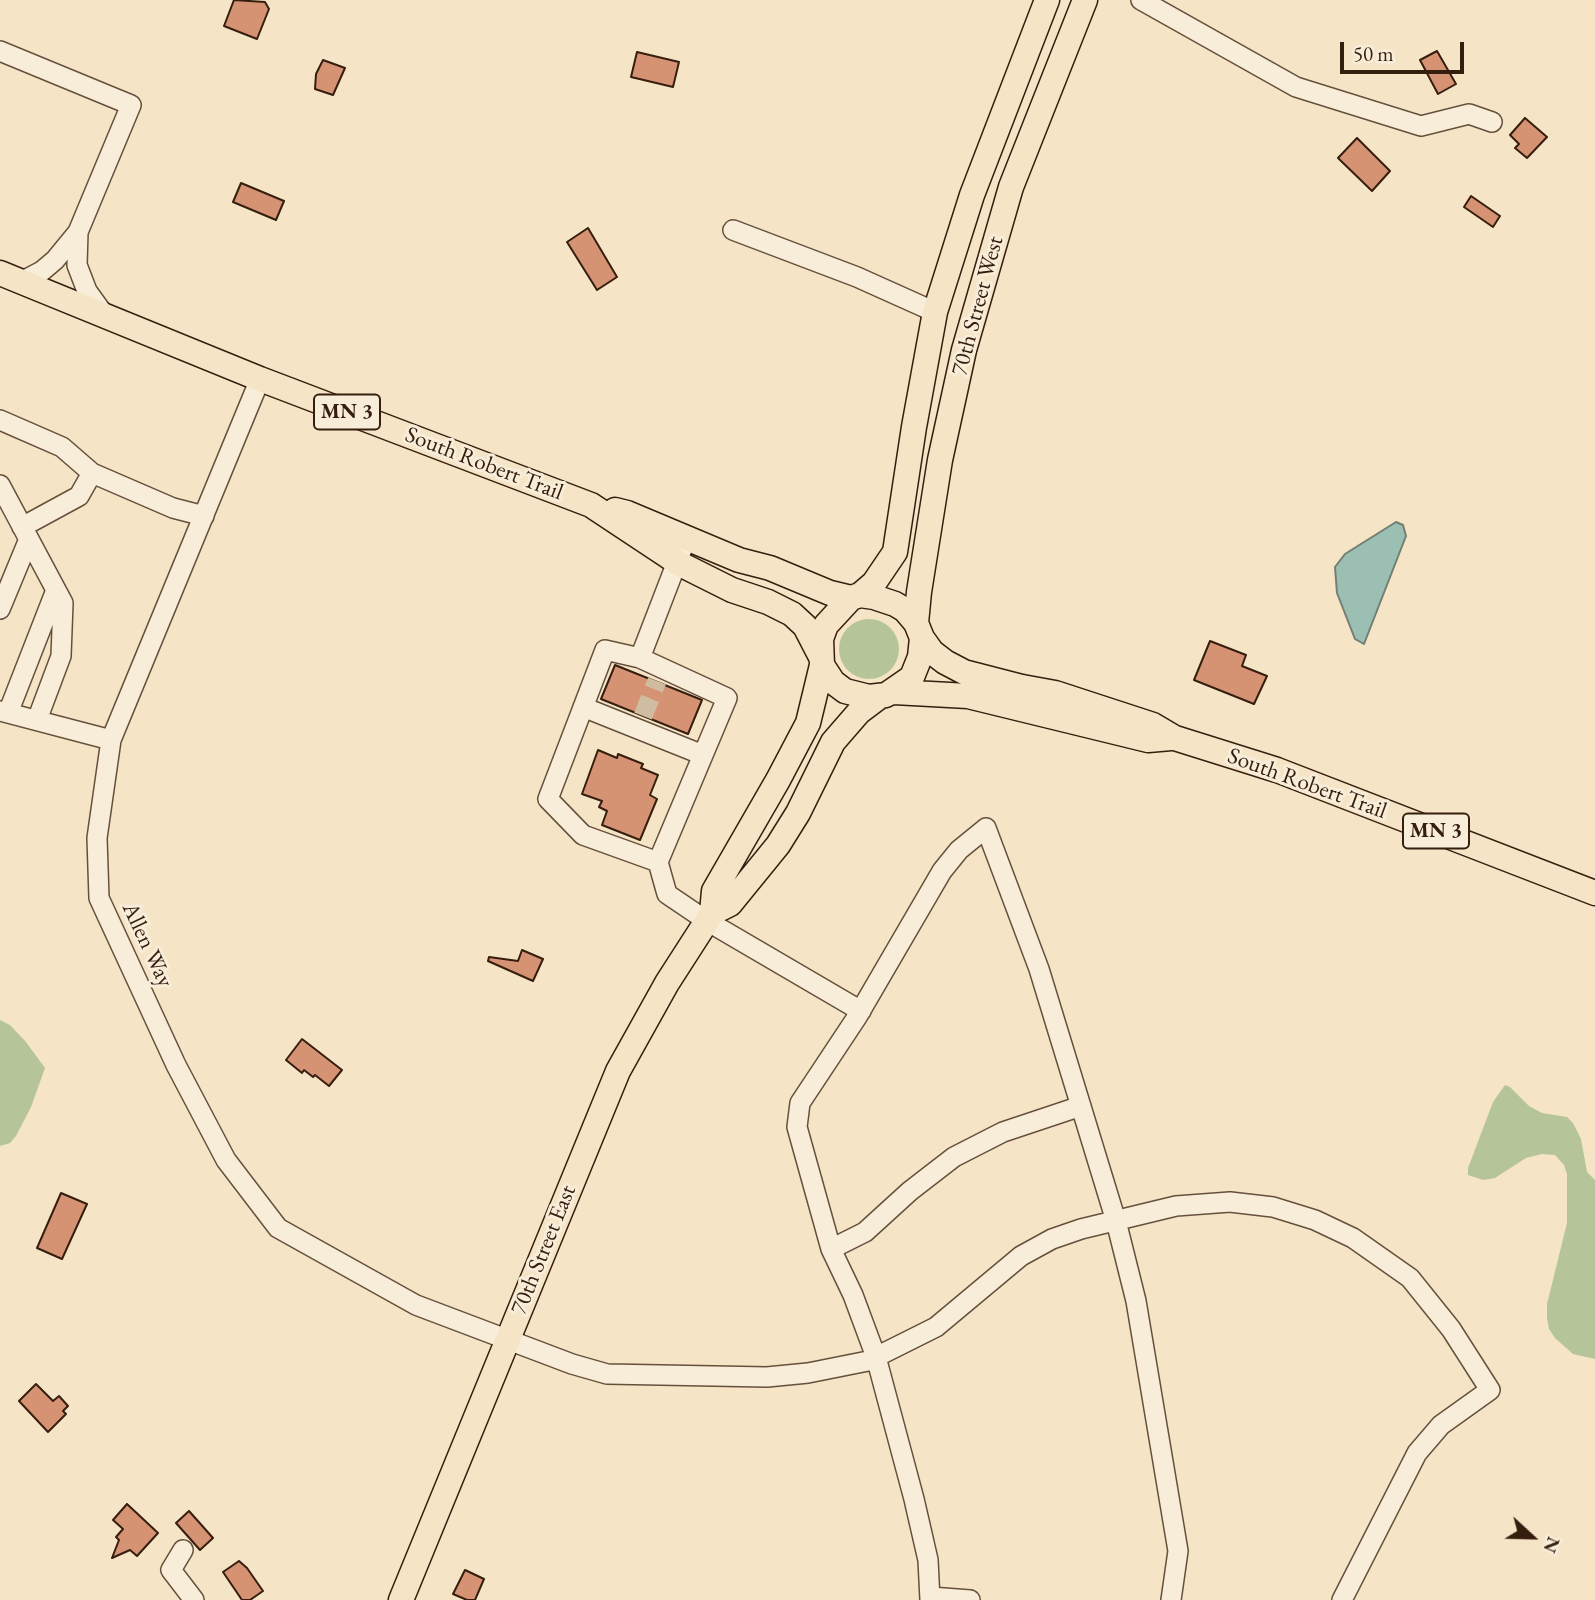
<!DOCTYPE html>
<html>
<head>
<meta charset="utf-8">
<style>
  body { margin:0 }
  #map { position:relative; width:1595px; height:1600px; overflow:hidden; background:#f5e4c5; font-family:"EB Garamond",serif }
  canvas { display:block }
  .north { position:absolute; left:1497px; top:1502px; width:70px; height:70px; -webkit-text-stroke:5px #f8edd9; paint-order:stroke; rotate:112deg; font-size:19px; font-weight:700; line-height:28px; text-align:center; color:#361e0f }
  .north::after { content:''; display:block; margin:auto; width:24px; height:32px; background:#361e0f; clip-path:polygon(50% 0,100% 100%,50% 72%,0 100%) }
  .scale { position:absolute; left:1340px; top:42px; width:124px; height:32px; box-sizing:border-box; border:4px solid #361e0f; border-top:0; padding-left:9px; font-size:21px; line-height:24px; white-space:nowrap; color:#361e0f; -webkit-text-stroke:5px #f8edd9; paint-order:stroke }
</style>
</head>
<body>
<div id="map">
<canvas width="1595" height="1600"></canvas>
<div class="north">N</div>
<div class="scale">50 m</div>
</div>
<script>
const context = document.querySelector('canvas').getContext('2d');
context.lineJoin = 'round';
function paint(path, color) { context.fillStyle = color; context.fill(path, 'evenodd'); }
const toPath = rows => new Path2D(rows.map(r => 'M' + r).join(''));
function stroke(path, color, width, dash) { context.strokeStyle = color; context.lineWidth = width; context.lineCap = dash ? 'butt' : 'round'; context.setLineDash(dash || []); context.stroke(path); }
function write(font, color, halo, rows, align = 'center') {
  context.font = font + ' "EB Garamond",serif'; context.lineWidth = 6; context.setLineDash([]); context.textBaseline = 'middle'; context.strokeStyle = halo; context.fillStyle = color; for (const [text, x, y, turn = 0] of rows) {
    context.save(); context.translate(x, y); context.rotate((+turn || 0) * Math.PI / 180); context.textAlign = isNaN(turn) ? turn : align; if (halo) context.strokeText(text, 0, 0); context.fillText(text, 0, 0); context.restore();
  }
}
const green = toPath([
  '839 649a30 30 0 1 1 60 0a30 30 0 1 1-60 0Z',
  [0,1020,10,1025,26,1042,45,1068,31,1107,16,1136,10,1143,0,1146],
  [1505,1085,1510,1087,1529,1106,1542,1113,1567,1117,1573,1123,1581,1139,1587,1172,1595,1180,1595,1359,1573,1354,1555,1338,1549,1329,1547,1318,1547,1304,1567,1223,1567,1174,1564,1165,1555,1155,1542,1154,1526,1158,1495,1178,1483,1180,1468,1175,1468,1168,1493,1102]
]);
const water = toPath([
  [1396,522,1403,525,1406,536,1364,644,1355,639,1337,593,1335,567,1345,554,1396,522]
]);
const building = toPath([
  [234,0,265,2,269,9,257,39,224,26,234,0],
  [1437,51,1456,84,1438,94,1420,60,1437,51],
  [637,52,679,62,673,87,631,77,637,52],
  [323,60,345,68,333,95,315,89,316,74,323,60],
  [1525,118,1547,137,1527,158,1515,148,1519,144,1510,135,1525,118],
  [1357,138,1390,171,1372,191,1338,158,1357,138],
  [241,183,284,201,276,220,233,202,241,183],
  [1471,196,1500,216,1493,227,1464,207,1471,196],
  [588,228,617,277,597,290,567,242,588,228],
  [1210,641,1246,655,1242,666,1267,676,1254,704,1194,680,1210,641],
  [615,665,702,700,688,734,601,699,615,665],
  [598,750,617,758,618,754,643,764,641,768,658,775,650,795,657,799,640,840,602,825,607,811,599,807,602,801,582,794,598,750],
  [522,950,543,959,533,981,488,961,489,957,518,961,522,950],
  [302,1039,342,1070,329,1086,315,1075,313,1077,304,1070,302,1073,286,1060,302,1039],
  [61,1193,87,1204,62,1259,37,1248,61,1193],
  [36,1384,53,1401,59,1396,68,1406,63,1411,66,1414,48,1432,19,1401,36,1384],
  [127,1504,158,1533,137,1556,130,1550,112,1558,119,1540,116,1537,123,1529,113,1520,127,1504],
  [189,1511,213,1538,200,1550,176,1523,189,1511],
  [239,1561,247,1568,263,1591,250,1600,242,1600,223,1572,239,1561],
  [465,1570,484,1579,475,1600,467,1600,453,1594,465,1570]
]);
const minorTunnel = toPath([
  [643,716,657,681]
]);
const minor = toPath([
  [1141,0,1296,87,1421,126,1469,114,1492,122],
  [0,51,131,105,78,232,55,260,42,271,21,282],
  [733,230,857,277,935,312],
  [78,232,77,265,87,291,105,316],
  [260,379,111,740,97,838,99,898,176,1065,226,1160,278,1228,416,1305,572,1364,607,1374,767,1377,808,1373,868,1361,936,1327,1021,1256,1052,1239,1081,1229,1176,1206,1230,1202,1273,1207,1315,1220,1353,1238,1410,1278,1451,1329,1490,1390,1441,1425,1417,1453,1342,1600],
  [0,420,62,447,92,473],
  [0,485,63,603,61,656,37,720],
  [22,527,79,496,92,473,173,508,204,516],
  [682,549,640,658,605,650,548,799,583,835,658,862,667,894,707,921,861,1011],
  [0,609,29,539],
  [640,658,727,698,658,862],
  [583,707,703,755],
  [0,711,111,740],
  [8,713,56,590],
  [831,1249,865,1232,910,1191,954,1157,1003,1132,1081,1106],
  [183,1550,171,1570,194,1600],
  [931,1597,970,1600],
  [930,1600,928,1560,914,1499,876,1357,853,1295,831,1249,797,1127,800,1103,857,1017,942,871,959,850,986,828,1039,969,1116,1221,1136,1301,1178,1551,1171,1600]
]);
const major = toPath([
  [0,273,260,379,591,505,680,564,732,590,768,602,792,614,805,626,820,655],
  [615,510,627,513,739,560,770,568,830,593,851,598,860,595,874,597,895,604,905,610,916,623,922,638,920,657,912,677,886,695,869,697,845,691,833,682,822,665,821,639,826,625,851,598],
  [860,595,874,583,895,552,914,427,935,312,972,195,1047,0],
  [916,623,919,592,940,460,964,350,1011,187,1085,0],
  [922,638,932,652,945,662,964,672,1022,687,1055,693,1153,725,1175,738,1277,770,1595,893],
  [894,692,968,696,1148,740,1171,738],
  [712,913,730,904,778,845,798,813,833,742,859,712,879,697],
  [401,1600,618,1071,667,983,712,913,714,891,778,780,808,723,822,665]
]);
const shields = [
  [347,412,66],
  [1436,831,66]
];
const shieldNames = [
  ["MN 3",347,412],
  ["MN 3",1436,831]
];
const streetNames = [
  ["70th Street West",978,306,-75],
  ["South Robert Trail",484,464,21],
  ["South Robert Trail",1307,784,20],
  ["Allen Way",147,945,65],
  ["70th Street East",544,1250,-68]
];
paint(green, '#b6c599');
paint(water, '#9cbfb4');
stroke(water, '#737f72', 2);
paint(building, '#d69374');
stroke(building, '#361e0f', 2);
stroke(minorTunnel, '#cfbca1', 19, [19, 10]);
stroke(minor, '#66503c', 22);
stroke(major, '#361e0f', 27);
stroke(minor, '#f8edd9', 19);
stroke(major, '#f5e4c5', 24);
for (const [x, y, w] of shields) { const box = new Path2D(); box.roundRect(x - w / 2, y - 17.5, w, 35, 5); context.fillStyle = '#f8edd9'; context.fill(box); stroke(box, '#361e0f', 2); }
write('bold 21px', '#361e0f', null, shieldNames);
write('23px', '#361e0f', '#f8edd9', streetNames);
</script>
</body>
</html>
